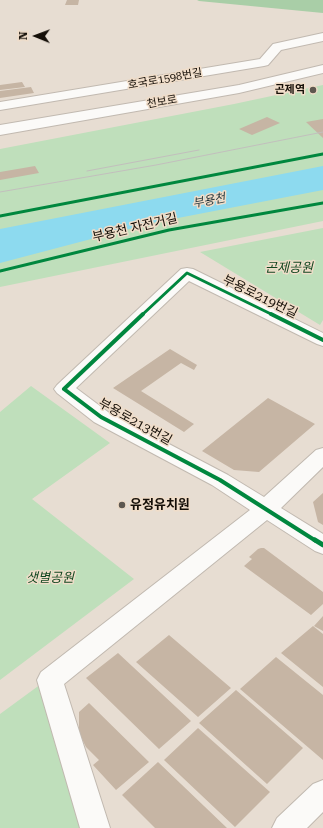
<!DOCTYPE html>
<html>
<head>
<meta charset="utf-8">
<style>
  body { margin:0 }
  #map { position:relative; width:323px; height:828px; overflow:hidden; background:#e7ddd2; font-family:"Roboto Serif",serif }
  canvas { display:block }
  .north { position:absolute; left:16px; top:16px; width:40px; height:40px; -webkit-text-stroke:3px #f0ddc9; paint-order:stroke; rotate:271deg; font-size:11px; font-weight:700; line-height:16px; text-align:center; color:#150f08 }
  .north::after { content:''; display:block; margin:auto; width:14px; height:18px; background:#150f08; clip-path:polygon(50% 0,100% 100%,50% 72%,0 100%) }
</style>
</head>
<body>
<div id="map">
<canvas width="323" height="828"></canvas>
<div class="north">N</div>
</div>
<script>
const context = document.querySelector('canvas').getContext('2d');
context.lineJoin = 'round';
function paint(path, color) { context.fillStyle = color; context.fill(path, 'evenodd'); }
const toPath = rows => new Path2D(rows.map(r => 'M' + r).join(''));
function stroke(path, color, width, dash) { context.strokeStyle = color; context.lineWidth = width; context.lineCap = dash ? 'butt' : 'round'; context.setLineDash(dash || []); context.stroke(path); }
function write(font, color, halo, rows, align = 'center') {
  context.font = font + ' "Roboto Serif","Noto Sans KR",serif'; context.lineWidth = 3; context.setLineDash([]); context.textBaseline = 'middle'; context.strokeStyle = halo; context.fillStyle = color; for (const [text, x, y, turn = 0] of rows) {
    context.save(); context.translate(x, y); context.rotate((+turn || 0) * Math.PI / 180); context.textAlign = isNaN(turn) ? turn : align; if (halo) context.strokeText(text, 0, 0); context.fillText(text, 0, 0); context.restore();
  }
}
const green = toPath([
  [323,85,323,221,0,287,0,149,234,104],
  [323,228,323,320,320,325,200,252],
  [31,386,110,443,32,499,134,579,0,680,0,412],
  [41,684,80,828,0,828,0,714]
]);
const forest = toPath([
  [197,0,323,0,323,13,199,1]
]);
const water = toPath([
  [323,166,323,190,152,223,0,263,0,229]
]);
const building = toPath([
  [67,0,79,0,78,5,65,5],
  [22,82,25,87,0,90,0,85],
  [31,87,34,93,0,98,0,91],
  [267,117,280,123,252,135,239,129],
  [323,119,323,138,306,122],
  [35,166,39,173,0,180,0,172],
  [170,349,197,365,194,370,181,363,141,391,194,424,184,432,113,388],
  [268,398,315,424,259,472,234,470,202,451],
  [323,493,323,525,318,522,313,502],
  [261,548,264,548,323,592,323,604,311,615,244,566,252,559,249,557,258,549],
  [323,616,323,631,314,626],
  [313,626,323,634,323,687,281,653],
  [169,635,231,688,198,717,136,662],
  [118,653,191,721,159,749,86,678],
  [276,657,323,695,323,760,240,689],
  [236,690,303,748,267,784,199,723],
  [89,703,149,762,116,790,93,765,99,760,86,747,79,733,79,712],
  [198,728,270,792,235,827,164,760],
  [158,762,227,828,155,828,122,795]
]);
const minor = toPath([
  [323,33,323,41,281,50,268,65,264,66,0,110,0,102,260,59,273,44,323,33],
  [187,268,193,269,323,333,323,346,317,344,189,281,76,388,108,412,228,475,264,497,316,450,323,448,323,467,281,508,323,534,323,554,315,551,267,520,64,684,110,828,80,828,37,680,41,672,250,510,212,485,94,422,57,393,54,389,57,385,181,269,187,268],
  [323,780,323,812,307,828,272,828,277,818,313,784,323,780]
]);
const secondary = toPath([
  [323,65,323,73,239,93,0,135,0,125,239,85,323,65]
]);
const tram = toPath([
  [87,171,199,150],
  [0,192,156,165,323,132]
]);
const cyclewayFar2 = toPath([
  [0,216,323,154],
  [0,271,169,230,323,203],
  [142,315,187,273,273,315]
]);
const cyclewayFar1 = toPath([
  [143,314,64,389,101,417,220,480,316,541],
  [271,314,323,340]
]);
const cycleway = toPath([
  [315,540,323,545]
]);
const markers = [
  [313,90,4,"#5e574f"],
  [122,505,4,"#5e574f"]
];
const farStreetnames = [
  ["호국로1598번길",165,79,-10],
  ["천보로",162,102,-10]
];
const farPoinames = [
  ["곤제역",305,90]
];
const farWaternames = [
  ["부용천",209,201,-11]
];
const streetNames = [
  ["부용천 자전거길",135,228,-13],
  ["부용로219번길",260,297,26],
  ["부용로213번길",135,422,29]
];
const parkNames = [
  ["곤제공원",289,268],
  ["샛별공원",50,578]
];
const poiNames = [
  ["유정유치원",130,505]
];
paint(green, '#bfdfbb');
paint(forest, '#a9cea7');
paint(water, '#8ddaef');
paint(building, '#c6b5a4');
stroke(minor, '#c1b9b0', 2);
stroke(secondary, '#c1b9b0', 2);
paint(minor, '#fbfaf8');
paint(secondary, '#fbfaf8');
stroke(tram, '#c2bfbd', 1);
stroke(cyclewayFar2, '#00873e', 3);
stroke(cyclewayFar1, '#00873e', 4);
stroke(cycleway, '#00873e', 5);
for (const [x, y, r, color] of markers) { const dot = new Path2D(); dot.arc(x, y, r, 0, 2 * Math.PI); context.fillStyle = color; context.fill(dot); stroke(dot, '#f0ddc9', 1.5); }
write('11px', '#150f08', '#f0ddc9', farStreetnames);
write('bold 11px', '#150f08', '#f0ddc9', farPoinames, 'right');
write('italic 12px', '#1c3037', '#f0ddc9', farWaternames);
write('13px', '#150f08', '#f0ddc9', streetNames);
write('italic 13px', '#114720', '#f0ddc9', parkNames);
write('bold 13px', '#150f08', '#f0ddc9', poiNames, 'left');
</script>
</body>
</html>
